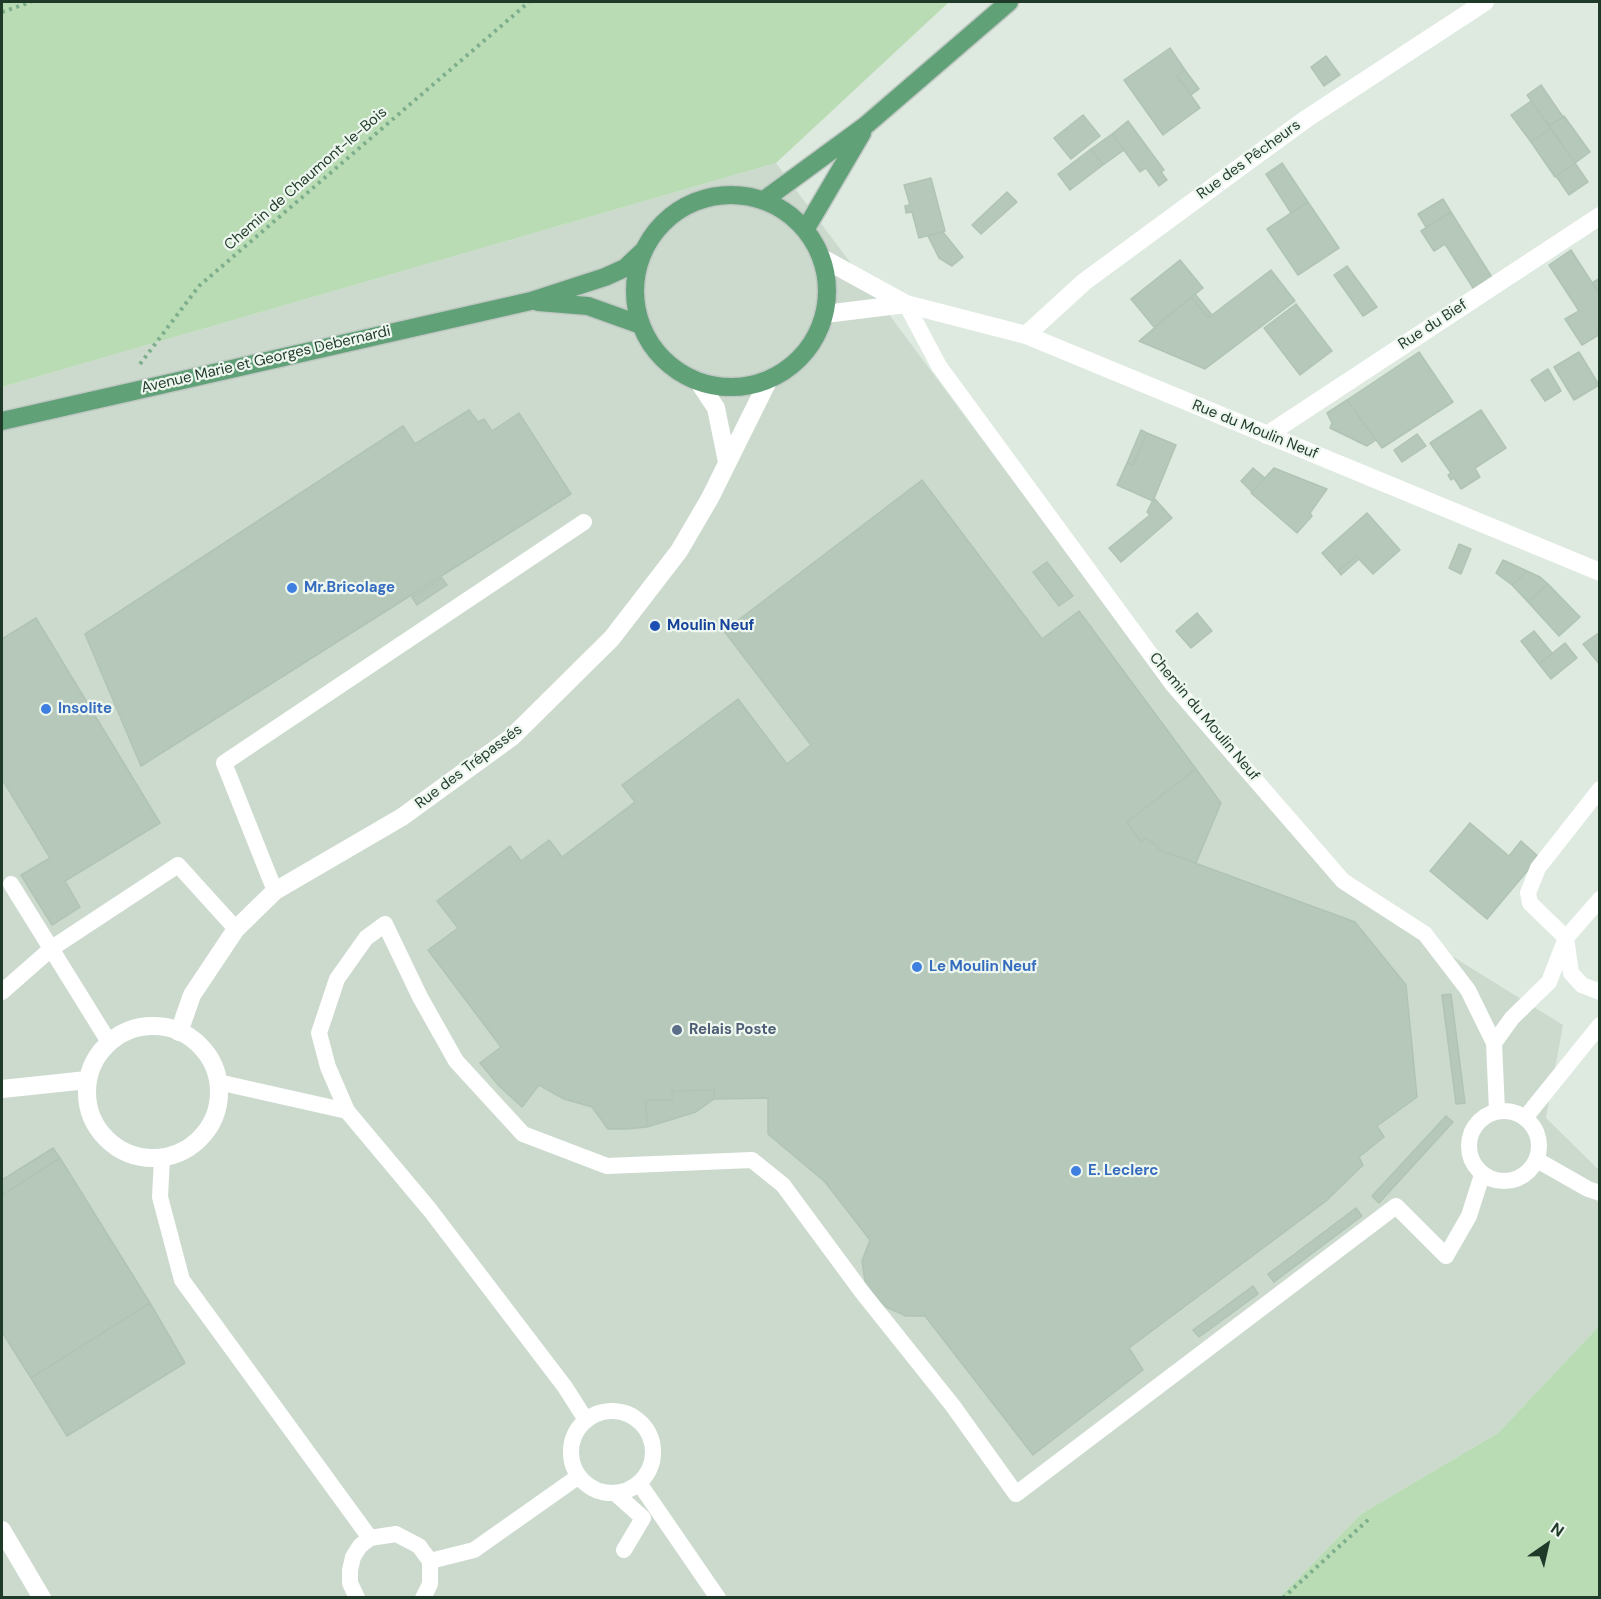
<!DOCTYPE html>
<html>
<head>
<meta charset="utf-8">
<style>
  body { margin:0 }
  #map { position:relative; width:1601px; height:1599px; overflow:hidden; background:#deeae0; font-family:"DM Sans",sans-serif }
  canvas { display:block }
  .frame { position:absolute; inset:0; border:3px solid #1f3a28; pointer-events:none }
  .north { position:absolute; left:1517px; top:1515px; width:60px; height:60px; -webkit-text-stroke:4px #eef7ef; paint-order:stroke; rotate:34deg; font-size:16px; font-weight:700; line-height:24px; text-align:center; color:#1f3a28 }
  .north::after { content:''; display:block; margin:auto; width:21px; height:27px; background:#1f3a28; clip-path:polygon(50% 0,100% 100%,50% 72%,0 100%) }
</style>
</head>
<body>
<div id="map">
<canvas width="1601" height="1599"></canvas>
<div class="frame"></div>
<div class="north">N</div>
</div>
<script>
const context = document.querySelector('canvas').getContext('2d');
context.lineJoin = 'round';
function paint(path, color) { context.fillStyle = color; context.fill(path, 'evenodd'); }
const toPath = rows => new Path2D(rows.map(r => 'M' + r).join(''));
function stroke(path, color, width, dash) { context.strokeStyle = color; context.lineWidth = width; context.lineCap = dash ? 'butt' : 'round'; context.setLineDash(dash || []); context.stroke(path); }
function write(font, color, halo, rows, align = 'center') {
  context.font = font + ' "DM Sans",sans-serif'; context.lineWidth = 4.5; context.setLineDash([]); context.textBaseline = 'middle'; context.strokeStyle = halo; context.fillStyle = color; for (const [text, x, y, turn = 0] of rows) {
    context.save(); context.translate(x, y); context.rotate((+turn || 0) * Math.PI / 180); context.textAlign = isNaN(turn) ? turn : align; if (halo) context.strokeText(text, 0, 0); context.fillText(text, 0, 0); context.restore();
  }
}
const built = toPath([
  [776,163,1169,690,1339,886,1563,1025,1546,1118,1599,1170,1599,1326,1498,1433,1361,1514,1280,1597,2,1598,2,387]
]);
const green = toPath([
  [2,2,949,2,776,163,2,387],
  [1599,1326,1599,1597,1280,1597,1361,1514,1498,1433]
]);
const building = toPath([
  [1170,48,1185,70,1177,76,1200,108,1163,135,1124,80,1170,48],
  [1326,56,1340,75,1324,86,1311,67,1326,56],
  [1185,70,1199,89,1191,95,1177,76,1185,70],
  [1541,85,1563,117,1549,126,1527,95,1541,85],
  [1531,101,1551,128,1531,142,1511,115,1531,101],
  [1083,115,1100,136,1071,159,1054,138,1083,115],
  [1564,116,1590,152,1575,163,1549,126,1564,116],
  [1128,121,1164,170,1161,172,1167,180,1159,186,1146,168,1140,172,1112,134,1128,121],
  [1551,128,1575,163,1555,177,1531,142,1551,128],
  [1112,134,1124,150,1103,165,1091,149,1112,134],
  [1091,149,1103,165,1070,190,1058,174,1091,149],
  [1282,163,1308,202,1291,213,1266,174,1282,163],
  [1575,163,1588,182,1569,195,1556,176,1575,163],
  [931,178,945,231,919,238,912,212,906,213,905,206,910,205,904,185,931,178],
  [1007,192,1017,202,981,234,972,225,1007,192],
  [1443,199,1451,212,1426,227,1418,214,1443,199],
  [1308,202,1339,248,1298,275,1267,229,1308,202],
  [1451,212,1493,279,1475,291,1445,244,1434,251,1421,231,1451,212],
  [943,232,963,257,952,266,939,258,928,236,943,232],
  [1571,250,1600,295,1600,334,1582,345,1565,319,1579,311,1549,265,1571,250],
  [1180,260,1203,288,1154,327,1131,299,1180,260],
  [1347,266,1377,307,1363,316,1334,275,1347,266],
  [1271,270,1295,301,1205,369,1139,341,1191,297,1208,318,1271,270],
  [1600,278,1600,295,1592,283,1600,278],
  [1195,294,1212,315,1208,318,1191,297,1195,294],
  [1296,304,1332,351,1300,375,1264,328,1296,304],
  [1419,352,1453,402,1382,448,1347,400,1419,352],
  [1579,352,1599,385,1574,400,1554,367,1579,352],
  [1548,369,1561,391,1545,401,1531,380,1548,369],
  [1347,400,1376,440,1367,446,1330,428,1332,423,1327,413,1347,400],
  [469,410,478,422,484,419,492,431,519,413,571,494,141,766,85,634,403,426,415,444,469,410],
  [1481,410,1506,448,1475,468,1480,477,1461,489,1454,478,1451,480,1448,475,1451,473,1430,443,1481,410],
  [1141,430,1147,433,1133,465,1127,463,1141,430],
  [1147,433,1176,445,1153,501,1117,485,1127,463,1133,465,1147,433],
  [1417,434,1426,446,1402,462,1394,450,1417,434],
  [1253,468,1265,478,1252,492,1241,481,1253,468],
  [1274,468,1327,489,1310,513,1312,516,1297,533,1251,493,1274,468],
  [922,480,1042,639,1079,611,1196,769,1127,822,1141,842,1146,838,1158,846,1157,849,1355,922,1406,985,1417,1097,1377,1126,1384,1137,1359,1157,1363,1165,1326,1201,1129,1348,1143,1370,1033,1455,925,1316,906,1316,886,1307,866,1288,862,1261,870,1240,825,1182,768,1134,768,1098,714,1099,714,1090,672,1091,672,1100,646,1100,647,1127,626,1129,608,1129,592,1107,564,1099,539,1085,522,1107,499,1086,480,1063,501,1047,428,950,458,928,437,901,510,846,521,861,549,840,562,857,635,802,622,785,738,699,787,764,811,745,724,631,922,480],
  [1154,498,1172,518,1121,562,1109,548,1150,515,1147,512,1154,498],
  [1367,513,1400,550,1373,574,1356,556,1338,571,1322,553,1367,513],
  [1459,544,1471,549,1461,574,1449,568,1459,544],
  [1356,556,1359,559,1341,575,1338,571,1356,556],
  [1503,560,1527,571,1512,585,1496,573,1503,560],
  [1047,562,1073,596,1059,606,1033,572,1047,562],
  [1527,571,1540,577,1548,584,1528,602,1512,585,1527,571],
  [442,578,447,585,417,605,412,597,442,578],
  [1548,584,1580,617,1559,636,1528,602,1548,584],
  [1197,613,1212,631,1191,648,1176,631,1197,613],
  [36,618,160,823,65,881,80,907,52,925,21,875,50,858,2,779,2,639,36,618],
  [1534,631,1552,653,1539,664,1521,641,1534,631],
  [1600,632,1600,665,1583,644,1600,632],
  [1565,643,1577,658,1551,679,1539,664,1565,643],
  [1196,769,1221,803,1196,863,1157,849,1158,846,1146,838,1141,842,1127,822,1196,769],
  [1470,823,1509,856,1521,841,1539,857,1487,919,1430,871,1470,823],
  [1451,994,1465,1103,1456,1104,1442,995,1451,994],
  [714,1090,714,1099,696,1112,647,1127,646,1100,672,1100,672,1091,714,1090],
  [1446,1116,1453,1122,1379,1203,1372,1196,1446,1116],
  [53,1148,60,1158,2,1195,2,1180,53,1148],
  [60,1158,150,1303,31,1378,2,1332,2,1195,60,1158],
  [1356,1208,1362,1216,1274,1282,1268,1274,1356,1208],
  [1253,1286,1258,1294,1199,1337,1193,1330,1253,1286],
  [150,1303,185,1363,67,1436,31,1378,150,1303]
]);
const path = toPath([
  [2,12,31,2],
  [140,364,199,286,529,2],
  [1283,1598,1369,1519]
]);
const service = toPath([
  [906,304,939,366,1173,685,1343,881,1425,934,1468,990,1494,1043,1497,1111],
  [1600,789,1538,868,1528,893,1530,903,1566,938,1571,973,1582,985,1600,992],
  [11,884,109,1042],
  [275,891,224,763,584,522],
  [2,992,52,948,178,865,236,929],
  [1494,1043,1512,1018,1549,982,1566,938,1600,899],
  [218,1082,347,1111,430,1210,565,1387,586,1420],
  '1469 1146a35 35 0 1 1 70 0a35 35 0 1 1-70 0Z',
  [347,1111,328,1067,319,1033,337,979,366,938,385,924,420,997,456,1061,523,1134,607,1166,752,1160,783,1185,862,1292,953,1406,1016,1494,1396,1206,1446,1256,1469,1216,1482,1175],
  [1525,1118,1600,1025],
  [162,1158,160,1197,182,1280,370,1538],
  [1537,1160,1588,1189,1600,1193],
  '571 1452a41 41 0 1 1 82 0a41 41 0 1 1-82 0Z',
  [639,1483,718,1598],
  [615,1493,643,1518,624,1550],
  [430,1561,474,1550,579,1476],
  [357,1598,350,1583,350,1570,353,1557,360,1546,370,1538,396,1534,419,1546,430,1561,430,1584,423,1598]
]);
const minor = toPath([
  [1026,335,1084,282,1243,165,1306,119,1485,2],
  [698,381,716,408,727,462],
  [1267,435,1600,216],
  '87 1092a66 66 0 1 1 132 0a66 66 0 1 1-132 0Z',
  [179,1032,192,995,236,929,275,891,402,817,512,737,612,638,679,551,710,498,769,379],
  [2,1089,87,1080],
  [2,1530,42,1598]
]);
const tertiary = toPath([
  [822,258,906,304,1026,335,1600,572],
  [825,314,906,304]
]);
const primary = toPath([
  '635 291a96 96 0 1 1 192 0a96 96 0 1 1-192 0Z',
  [764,200,865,126,1009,2],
  [805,230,862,133],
  [538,302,588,306,641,325],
  [2,421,531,301,605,277,625,268,644,250]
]);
const markers = [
  [292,588,6,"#3f7fe0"],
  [655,626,6,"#1a4fb4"],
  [46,709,6,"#3f7fe0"],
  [917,967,6,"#3f7fe0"],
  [677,1030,6,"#5c6f8a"],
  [1076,1171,6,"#3f7fe0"]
];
const streetNames = [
  ["Rue des Pêcheurs",1249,160,-36],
  ["Chemin de Chaumont-le-Bois",306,179,-41],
  ["Rue du Bief",1433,325,-33],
  ["Avenue Marie et Georges Debernardi",266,360,-13],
  ["Rue du Moulin Neuf",1255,430,22],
  ["Chemin du Moulin Neuf",1204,717,50],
  ["Rue des Trépassés",469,767,-37]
];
const shopNames = [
  ["Mr.Bricolage",304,588],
  ["Insolite",58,709],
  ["Le Moulin Neuf",929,967],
  ["E. Leclerc",1088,1171]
];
const transitNames = [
  ["Moulin Neuf",667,626]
];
const serviceNames = [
  ["Relais Poste",689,1030]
];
paint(built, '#ccdace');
paint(green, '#badcb5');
paint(building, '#b6c8ba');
stroke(building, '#b0c4b4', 1.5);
stroke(primary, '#c0c8c3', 21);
stroke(path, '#7daf8c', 4, [3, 4.5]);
stroke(service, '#fff', 16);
stroke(minor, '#fff', 18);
stroke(tertiary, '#fff', 18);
stroke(primary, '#61a178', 18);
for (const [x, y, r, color] of markers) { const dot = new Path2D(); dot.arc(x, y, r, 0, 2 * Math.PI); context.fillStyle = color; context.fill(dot); stroke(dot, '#eef7ef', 2); }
write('15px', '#1f3a28', '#eef7ef', streetNames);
write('bold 15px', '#366cbe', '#eef7ef', shopNames, 'left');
write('bold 15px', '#164399', '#eef7ef', transitNames, 'left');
write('bold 15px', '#4e5e75', '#eef7ef', serviceNames, 'left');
</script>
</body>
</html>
